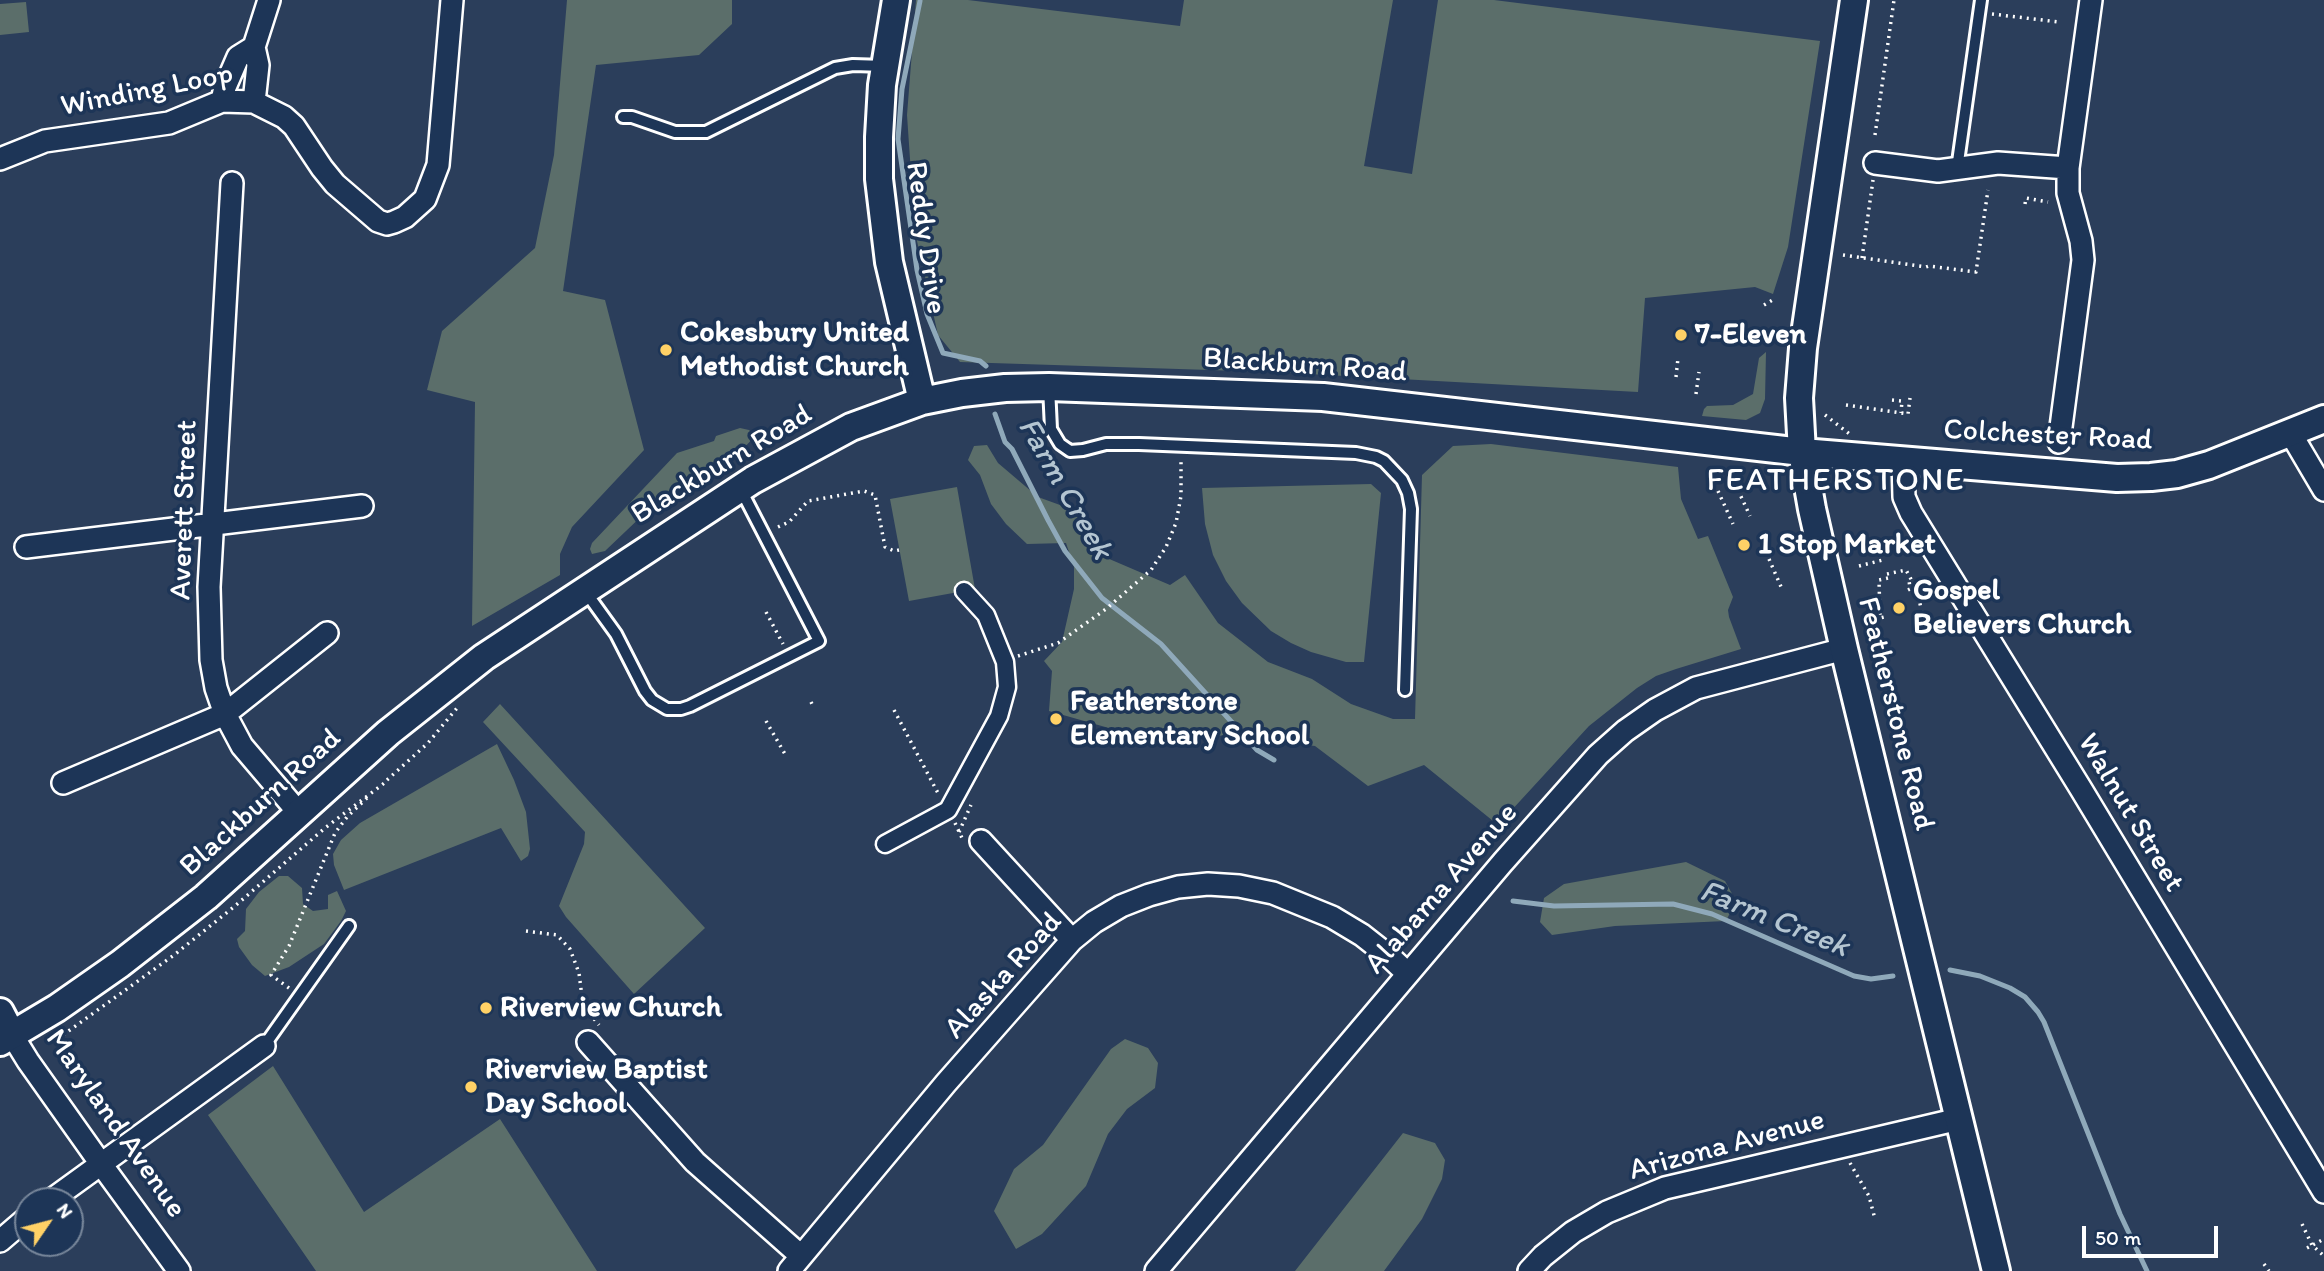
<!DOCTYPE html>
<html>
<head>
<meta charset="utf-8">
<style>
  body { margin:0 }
  #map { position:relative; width:2324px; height:1271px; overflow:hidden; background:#2b3e5b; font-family:Itim,sans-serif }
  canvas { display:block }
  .north { position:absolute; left:14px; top:1187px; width:70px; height:70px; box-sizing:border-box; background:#1d3557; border:2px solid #77869a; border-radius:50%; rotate:55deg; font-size:19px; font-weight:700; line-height:28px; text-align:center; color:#fff }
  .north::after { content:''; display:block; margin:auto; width:24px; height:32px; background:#ffd166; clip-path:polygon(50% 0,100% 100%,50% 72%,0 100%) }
  .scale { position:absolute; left:2082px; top:1226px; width:136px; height:32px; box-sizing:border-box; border:4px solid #fff; border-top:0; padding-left:9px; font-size:21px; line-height:24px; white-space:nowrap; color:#fff; -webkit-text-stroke:5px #1d3557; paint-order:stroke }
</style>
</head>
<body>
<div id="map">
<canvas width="2324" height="1271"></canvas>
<div class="north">N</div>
<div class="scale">50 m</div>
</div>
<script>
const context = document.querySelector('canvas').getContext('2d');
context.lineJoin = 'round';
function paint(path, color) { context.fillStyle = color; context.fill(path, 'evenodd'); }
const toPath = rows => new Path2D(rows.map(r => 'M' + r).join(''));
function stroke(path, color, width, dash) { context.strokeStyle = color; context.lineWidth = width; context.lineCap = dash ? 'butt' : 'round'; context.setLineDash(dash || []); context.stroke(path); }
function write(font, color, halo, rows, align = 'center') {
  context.font = font + ' Itim,sans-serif'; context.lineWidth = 7; context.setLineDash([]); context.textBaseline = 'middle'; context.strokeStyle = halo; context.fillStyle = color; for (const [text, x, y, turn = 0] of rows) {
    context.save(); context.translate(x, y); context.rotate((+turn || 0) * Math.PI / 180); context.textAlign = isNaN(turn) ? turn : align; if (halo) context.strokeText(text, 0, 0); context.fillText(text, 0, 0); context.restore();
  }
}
const green = toPath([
  [567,0,732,0,732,24,699,55,596,65,563,291,605,300,644,450,572,527,560,554,560,575,472,626,475,402,427,390,442,331,535,248,554,155],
  [916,0,968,0,1180,26,1184,0,1393,0,1364,166,1412,174,1438,0,1494,0,1820,41,1788,247,1773,294,1755,287,1645,298,1638,392,1272,372,960,362,938,335,915,232,907,115],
  [26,2,29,32,0,35,0,4],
  [1766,352,1765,399,1760,413,1746,420,1702,416,1704,409,1707,406,1733,405,1753,394,1759,358],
  [740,428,749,430,755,436,743,449,711,464,647,511,605,551,592,554,590,549,592,543,677,453,714,441,716,436],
  [1491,444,1678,467,1681,499,1698,539,1708,536,1733,597,1728,610,1729,617,1741,649,1676,669,1656,676,1637,688,1589,726,1498,825,1424,765,1368,786,1315,746,1226,735,1158,742,1049,711,1052,671,1044,661,1062,642,1074,589,1074,567,1066,543,1027,544,1006,524,991,504,980,475,968,460,974,446,987,445,998,463,1038,497,1071,509,1107,558,1170,585,1185,575,1218,623,1268,662,1312,679,1351,704,1393,719,1415,719,1422,475,1453,446],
  [1371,484,1381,493,1364,662,1346,662,1311,652,1291,643,1271,631,1242,603,1226,581,1213,555,1205,524,1202,488],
  [957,487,975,589,909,601,890,499],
  [500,704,705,928,634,994,566,917,559,906,584,844,585,832,483,722],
  [497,744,514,780,526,812,530,849,528,856,521,861,501,828,344,890,334,865,333,854,341,840,360,823],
  [1686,862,1725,881,1736,901,1726,921,1615,926,1552,935,1540,922,1544,898,1564,884],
  [279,876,288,876,302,888,303,904,313,911,328,909,328,895,337,891,346,911,341,921,324,944,289,967,265,976,252,965,239,947,237,939,245,931,246,909,259,892],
  [1125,1039,1148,1048,1158,1063,1155,1088,1127,1109,1108,1134,1086,1186,1042,1234,1016,1249,994,1211,1014,1169,1043,1145,1111,1049],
  [273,1066,364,1212,500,1119,597,1271,316,1271,208,1115],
  [1403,1133,1435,1143,1445,1160,1442,1179,1422,1219,1384,1271,1295,1271]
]);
const stream = toPath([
  [920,1,902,89,898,139,917,270,927,314,943,353,980,361,986,366],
  [995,414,1005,442,1012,449,1048,520,1065,551,1102,598,1161,644,1257,750,1274,760],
  [1513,901,1554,906,1673,904,1712,914,1854,976,1871,979,1893,976],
  [1950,970,1980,976,2010,988,2025,997,2038,1012,2044,1022,2120,1214,2147,1271]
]);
const path = toPath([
  [1992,14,2059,22],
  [1875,135,1894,0],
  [2025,204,2026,198,2048,202],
  [1843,255,1926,267,1929,266,1976,272,1988,190],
  [1862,258,1873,180],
  [1764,305,1776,298],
  [1676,377,1678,358],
  [1696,394,1699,372],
  [1892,400,1902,401,1901,413],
  [1846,405,1908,414,1910,398],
  [1825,415,1851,435],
  [1738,490,1750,516],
  [1718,491,1733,524],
  [778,527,789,522,808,501,864,491,875,495,885,547,894,551,899,550],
  [1769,559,1782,589],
  [1859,566,1883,560],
  [1887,574,1906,570,1917,590,1922,613],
  [1888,578,1879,580,1880,618,1888,616],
  [1908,590,1910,589,1909,580],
  [766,612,783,644],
  [1018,656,1058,643,1106,609,1151,570,1166,547,1176,523,1181,496,1181,458],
  [811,702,812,704],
  [894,710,939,795],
  [766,721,785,754],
  [387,780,428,743,457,708],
  [955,823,962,838],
  [959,832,971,805],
  [526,931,557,935,570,949,579,973,583,1005,599,1025],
  [289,988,271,975,289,946,335,833,347,817,368,797],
  [63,1035,174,955,235,906,325,828,387,781],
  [1850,1163,1869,1196,1875,1219],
  [2302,1224,2312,1245,2324,1256],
  [2307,1248,2324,1239],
  [2264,1264,2269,1271]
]);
const service = toPath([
  [623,117,632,117,675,132,706,132,835,68,853,65,885,66],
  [1957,169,1981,0],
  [1049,387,1051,429,1060,444,1070,451,1083,450,1106,444,1139,444,1356,453,1376,457,1384,461,1402,480,1408,493,1411,509,1405,690],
  [585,591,616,634,645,691,652,700,667,709,681,709,690,706,819,641,740,488],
  [264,1046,349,926]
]);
const pedestrian = toPath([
  [885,844,948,810,999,716,1007,687,1005,662,986,615,964,591]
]);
const minor = toPath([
  [222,101,225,87,238,57,254,47],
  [254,102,258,65,254,47,269,0],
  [0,159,45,141,169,123,222,101,254,102,284,117,294,126,322,168,335,184,378,221,387,224,394,222,405,217,425,199,438,165,452,0],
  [1875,163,1938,171,1998,163,2068,168],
  [232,183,209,587,211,660,216,688,225,714,242,746,299,813],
  [2291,434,2324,490],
  [2059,442,2083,260,2081,241,2068,193,2068,168,2091,0],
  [1903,461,1904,497,1911,513,2081,789,2324,1192],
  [26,547,362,506],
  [63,783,225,714,327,633],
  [981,841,1072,940],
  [12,1035,28,1061,101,1164,179,1271],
  [588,1042,695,1162,801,1256],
  [50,1201,264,1046],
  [0,1241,28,1217],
  [789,1271,946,1083,1072,940,1094,922,1121,906,1149,895,1178,887,1208,884,1239,886,1273,893,1332,917,1362,935,1390,957,1408,974],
  [1156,1271,1503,862,1598,755,1625,731,1655,710,1696,688,1844,649],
  [1529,1271,1543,1256,1573,1232,1607,1212,1665,1188,1959,1119]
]);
const tertiary = toPath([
  [896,0,882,85,879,137,879,179,889,262,922,401],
  [1854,0,1803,348,1799,398,1802,452,1812,509,1844,649,1996,1271],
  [0,1012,12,1035],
  [0,1042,57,1008,120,964,206,897,388,733,484,657,753,480,851,427,922,401,962,393,1005,388,1049,387,1323,397,1802,452,2117,478,2151,477,2177,474,2209,465,2324,419]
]);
const markers = [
  [1681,335,7,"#ffd166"],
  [666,350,7,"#ffd166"],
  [1744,545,7,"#ffd166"],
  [1899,608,7,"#ffd166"],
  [1056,719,7,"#ffd166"],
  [486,1008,7,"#ffd166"],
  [471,1087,7,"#ffd166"]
];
const streetNames = [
  ["Winding Loop",147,91,-11],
  ["Reddy Drive",925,238,82],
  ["Blackburn Road",1305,366,4],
  ["Colchester Road",2048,436,3],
  ["Blackburn Road",722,465,-31],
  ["Averett Street",185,510,-88],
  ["Featherstone Road",1895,714,76],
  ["Blackburn Road",261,803,-42],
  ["Walnut Street",2130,813,59],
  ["Alabama Avenue",1442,889,-49],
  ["Alaska Road",1004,976,-48],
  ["Maryland Avenue",115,1124,55],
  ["Arizona Avenue",1727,1146,-15]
];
const poiNames = [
  ["Cokesbury United",680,333],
  ["Methodist Church",680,367],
  ["7-Eleven",1695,335],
  ["1 Stop Market",1758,545],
  ["Gospel",1913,591],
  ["Believers Church",1913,625],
  ["Featherstone",1070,702],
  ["Elementary School",1070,736],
  ["Riverview Church",500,1008],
  ["Riverview Baptist",485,1070],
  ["Day School",485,1104]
];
const waterNames = [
  ["Farm Creek",1064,489,60],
  ["Farm Creek",1774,920,22]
];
const quarterNames = [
  ["FEATHERSTONE",1836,482]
];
paint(green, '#5b6e6a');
stroke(stream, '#8fa9ba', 5);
stroke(service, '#fff', 16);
stroke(pedestrian, '#fff', 21);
stroke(minor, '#fff', 26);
stroke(tertiary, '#fff', 32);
stroke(path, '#fff', 3.5, [2, 5]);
stroke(service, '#1d3557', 10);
stroke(pedestrian, '#1d3557', 16);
stroke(minor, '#1d3557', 21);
stroke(tertiary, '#1d3557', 26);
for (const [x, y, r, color] of markers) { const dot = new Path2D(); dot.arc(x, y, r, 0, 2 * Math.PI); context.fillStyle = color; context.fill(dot); stroke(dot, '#1d3557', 2.5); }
write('30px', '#fff', '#1d3557', streetNames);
write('bold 30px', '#fff', '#1d3557', poiNames, 'left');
write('italic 32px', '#b4c5d1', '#1d3557', waterNames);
context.letterSpacing = '2px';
write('33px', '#fff', '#1d3557', quarterNames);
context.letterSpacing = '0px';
</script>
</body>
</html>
